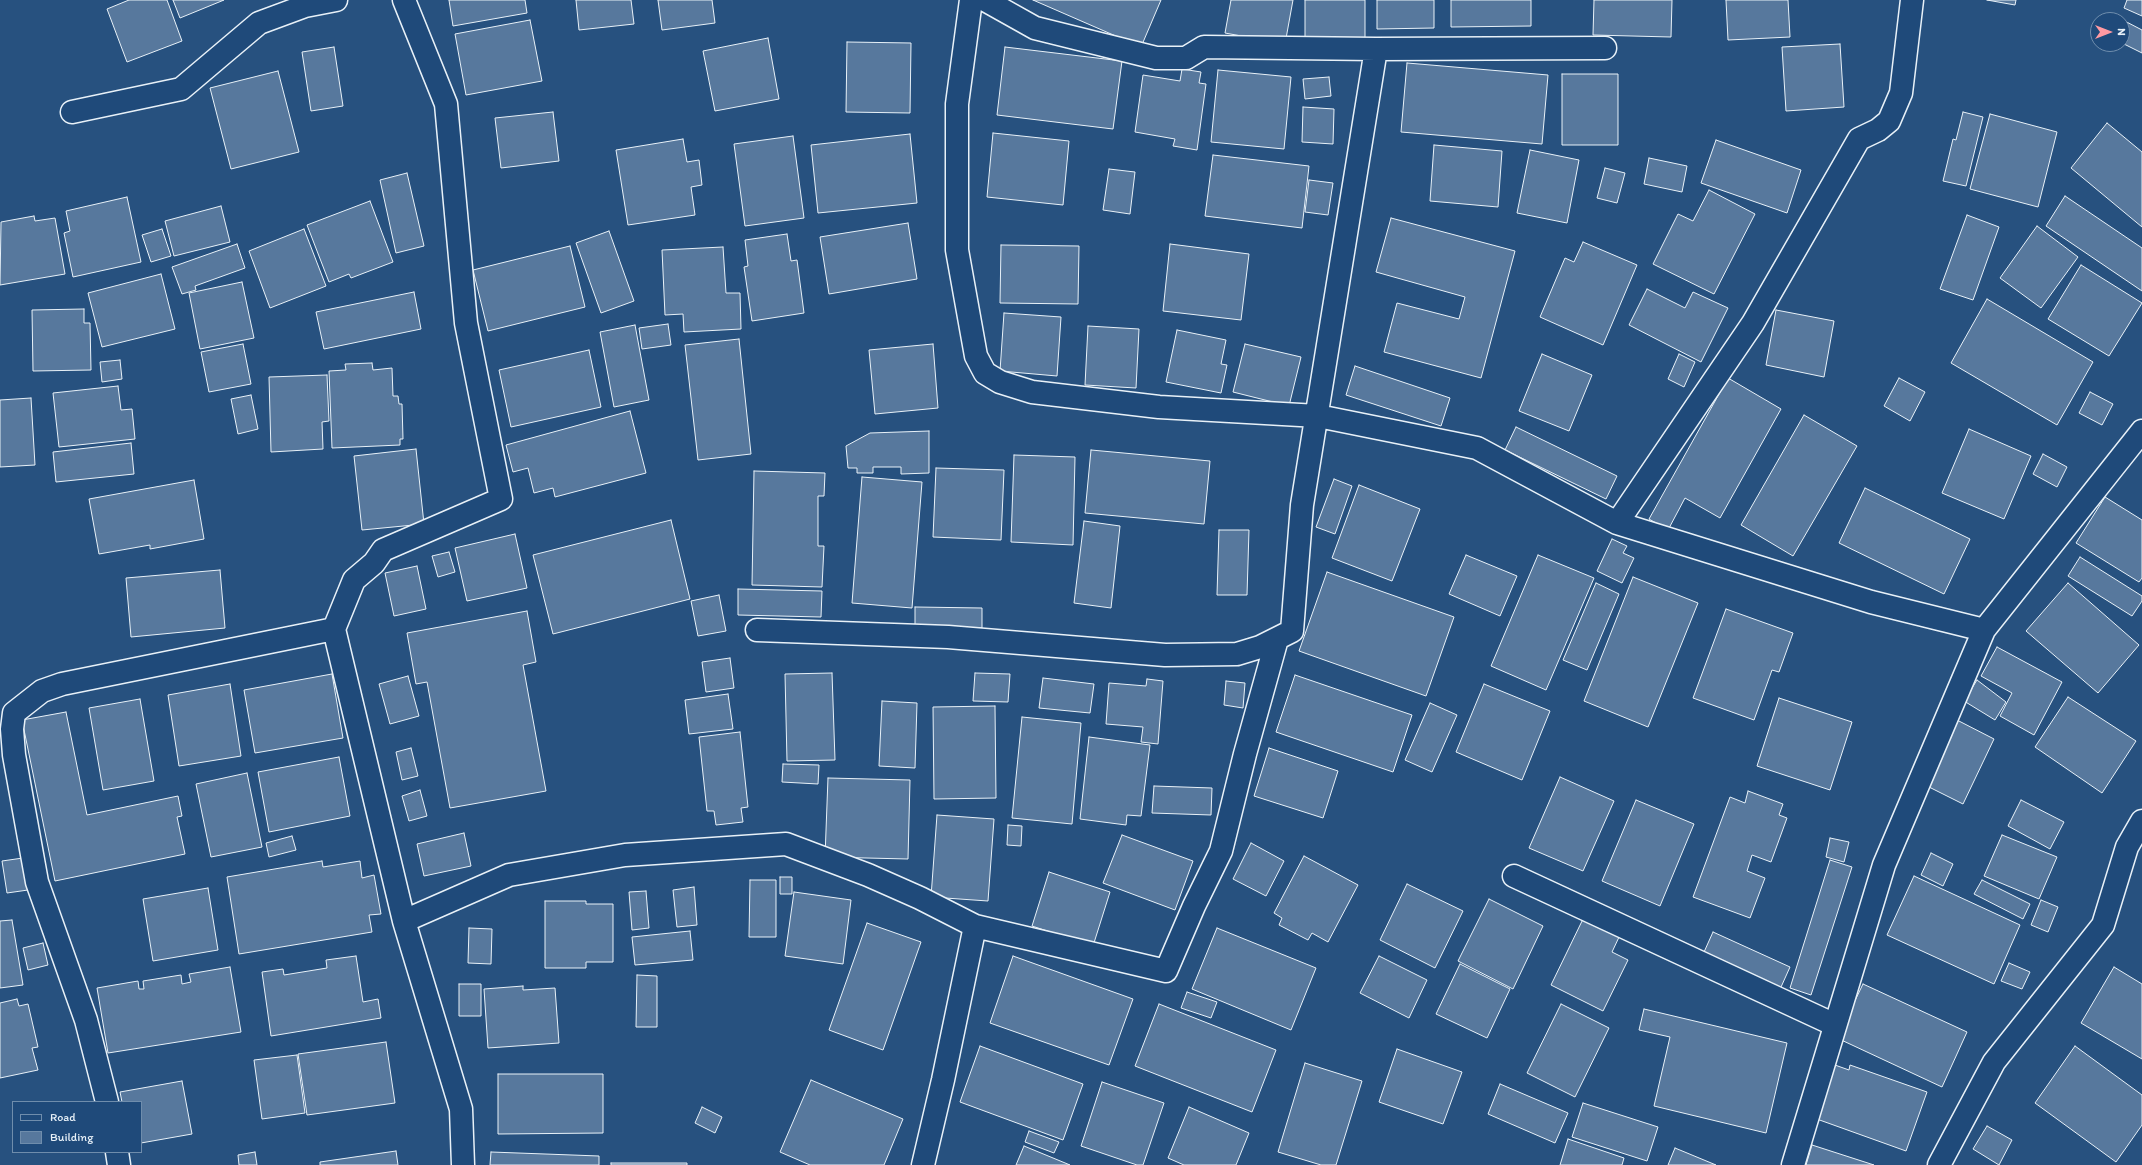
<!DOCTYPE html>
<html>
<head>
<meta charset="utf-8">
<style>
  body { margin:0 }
  #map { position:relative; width:2142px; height:1165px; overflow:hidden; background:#27517f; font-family:Itim,sans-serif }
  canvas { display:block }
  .legend { position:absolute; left:12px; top:1101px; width:130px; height:52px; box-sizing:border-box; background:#1f4a7a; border:1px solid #6f8dac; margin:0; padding:5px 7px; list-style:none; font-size:12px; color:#e8f1f8 }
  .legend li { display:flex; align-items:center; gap:8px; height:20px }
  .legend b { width:20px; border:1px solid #6f8dac }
  .north { position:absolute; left:2090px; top:12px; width:40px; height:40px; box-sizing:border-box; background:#1f4a7a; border:1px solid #6f8dac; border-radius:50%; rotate:90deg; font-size:11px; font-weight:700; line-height:16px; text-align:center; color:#e8f1f8 }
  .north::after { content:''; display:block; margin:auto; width:14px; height:18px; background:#ff9aa2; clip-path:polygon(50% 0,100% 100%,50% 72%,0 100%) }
</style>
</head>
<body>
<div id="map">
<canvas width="2142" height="1165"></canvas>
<ul class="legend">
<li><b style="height:5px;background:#1f4a7a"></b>Road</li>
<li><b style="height:11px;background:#57789d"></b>Building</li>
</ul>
<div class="north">N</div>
</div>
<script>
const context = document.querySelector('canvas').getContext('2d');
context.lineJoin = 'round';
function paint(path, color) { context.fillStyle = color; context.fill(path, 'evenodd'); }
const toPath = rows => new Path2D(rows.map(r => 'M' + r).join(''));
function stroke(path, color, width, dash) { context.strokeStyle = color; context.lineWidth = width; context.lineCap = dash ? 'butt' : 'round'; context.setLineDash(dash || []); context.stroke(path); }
const building = toPath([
  [129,0,167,0,182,41,127,62,107,9,129,0],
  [173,0,224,0,180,18,173,0],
  [449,0,525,0,527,13,453,26,449,0],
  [576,0,631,0,634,24,579,30,576,0],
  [658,0,712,0,715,23,662,30,658,0],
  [1033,0,1161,0,1141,47,1033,0],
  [1231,0,1293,0,1285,44,1225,33,1231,0],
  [1305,0,1365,0,1365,40,1305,39,1305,0],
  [1377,0,1434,0,1434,28,1377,29,1377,0],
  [1451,0,1531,0,1531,26,1451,27,1451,0],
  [1594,0,1672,0,1671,37,1593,35,1594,0],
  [1726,0,1788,0,1790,37,1728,40,1726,0],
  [1987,0,2016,0,2015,5,1987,0],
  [2127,0,2142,0,2142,16,2124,8,2127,0],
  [2117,17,2142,30,2142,53,2122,43,2122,20,2116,20,2117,17],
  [530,20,542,81,466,95,455,34,530,20],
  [768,38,779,99,715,111,703,51,768,38],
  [847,42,911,43,910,113,846,112,847,42],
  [1840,44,1844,107,1786,111,1782,47,1840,44],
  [334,47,343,106,311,111,302,52,334,47],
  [1005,47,1122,61,1113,129,997,115,1005,47],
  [1407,63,1548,75,1542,144,1401,132,1407,63],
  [1182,69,1201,72,1199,83,1206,84,1197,150,1173,146,1175,139,1135,132,1143,75,1180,81,1182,69],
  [1218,70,1291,77,1284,149,1211,142,1218,70],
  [278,71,299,152,231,169,210,88,278,71],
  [1562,74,1618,74,1618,145,1562,145,1562,74],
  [1329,77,1331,96,1305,99,1303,79,1329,77],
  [1303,107,1334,109,1333,144,1302,142,1303,107],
  [553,112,559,161,501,168,495,118,553,112],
  [1963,112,1983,117,1966,186,1943,181,1953,139,1956,140,1963,112],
  [1990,114,2057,132,2038,207,1970,189,1990,114],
  [2107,123,2142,152,2142,227,2071,168,2107,123],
  [993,133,1069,141,1063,205,987,197,993,133],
  [910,134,917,203,818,213,811,145,910,134],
  [793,136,804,218,745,226,734,144,793,136],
  [683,139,687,162,699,160,702,185,691,187,695,215,628,225,616,150,683,139],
  [1716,140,1801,170,1787,213,1701,183,1716,140],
  [1434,145,1502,151,1498,207,1430,201,1434,145],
  [1530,150,1579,160,1567,223,1517,213,1530,150],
  [1213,155,1309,166,1302,228,1205,216,1213,155],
  [1649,158,1687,166,1682,192,1644,184,1649,158],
  [1605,168,1625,173,1617,203,1597,198,1605,168],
  [1109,169,1135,172,1130,214,1103,210,1109,169],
  [407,173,424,246,396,253,380,180,407,173],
  [1309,180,1333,183,1328,215,1305,212,1309,180],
  [1709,190,1755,214,1714,294,1653,264,1678,214,1693,221,1709,190],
  [2065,196,2142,248,2142,291,2046,226,2065,196],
  [127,197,141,262,73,277,64,233,70,231,66,211,127,197],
  [370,201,393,262,351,278,349,274,329,282,307,225,370,201],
  [221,206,230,242,174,256,165,221,221,206],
  [1967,215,1999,227,1973,300,1940,289,1967,215],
  [34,216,35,221,55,218,65,274,0,285,1,222,34,216],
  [1391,218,1515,251,1481,378,1384,352,1397,303,1459,319,1465,297,1376,272,1391,218],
  [908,223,917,279,829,294,820,237,908,223],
  [2037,226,2078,257,2041,308,2000,278,2037,226],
  [162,229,171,256,151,262,142,235,162,229],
  [304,229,326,286,270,308,249,251,304,229],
  [609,231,634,301,601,313,576,243,609,231],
  [787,234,791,261,797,260,804,313,752,321,744,267,748,266,745,240,787,234],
  [1583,242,1637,265,1603,345,1540,317,1565,258,1574,262,1583,242],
  [237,244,245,268,195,286,196,290,182,294,172,267,237,244],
  [1170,244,1249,254,1241,320,1163,311,1170,244],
  [1001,245,1079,246,1078,304,1000,303,1001,245],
  [570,246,585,307,488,331,473,270,570,246],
  [723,247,726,293,740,293,741,329,684,332,683,314,665,315,662,250,723,247],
  [2081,265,2142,303,2109,356,2048,319,2081,265],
  [161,274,175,329,102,347,88,293,161,274],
  [242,282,254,338,200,349,189,293,242,282],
  [1647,289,1685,308,1693,292,1728,308,1701,362,1629,325,1647,289],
  [414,292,421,329,324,349,316,312,414,292],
  [1987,299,2093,362,2057,425,1951,363,1987,299],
  [84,309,84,323,90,323,91,370,33,371,32,310,84,309],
  [1776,310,1834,321,1824,377,1766,365,1776,310],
  [1004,313,1061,317,1057,376,1000,371,1004,313],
  [668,324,671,345,642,349,639,328,668,324],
  [635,325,649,400,614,407,600,332,635,325],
  [1088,326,1139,329,1136,388,1085,385,1088,326],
  [1177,330,1226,340,1221,364,1227,365,1221,393,1166,382,1177,330],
  [739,339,751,454,698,460,685,345,739,339],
  [243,344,251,384,209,392,201,352,243,344],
  [933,344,938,408,875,414,869,350,933,344],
  [1245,344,1301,357,1289,406,1233,392,1245,344],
  [589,350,601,407,511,427,499,370,589,350],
  [1542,354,1592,375,1569,431,1519,411,1542,354],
  [1679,354,1695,362,1684,387,1668,379,1679,354],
  [120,360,122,379,102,382,100,362,120,360],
  [372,363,373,370,392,368,393,396,398,396,399,404,402,404,403,439,400,439,400,445,332,448,329,371,346,370,345,364,372,363],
  [1355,366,1450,398,1441,426,1346,395,1355,366],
  [327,375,329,421,322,422,323,449,271,452,269,377,327,375],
  [1728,378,1781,409,1720,518,1685,498,1668,530,1649,519,1728,378],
  [1899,378,1925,392,1910,421,1884,406,1899,378],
  [118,386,121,410,132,409,135,439,59,447,53,393,118,386],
  [2090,392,2113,404,2102,425,2079,413,2090,392],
  [251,395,258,429,238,434,231,399,251,395],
  [31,398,35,465,0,467,0,400,31,398],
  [630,411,646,473,555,497,553,488,534,493,528,468,513,472,506,445,630,411],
  [1804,415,1857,446,1793,556,1741,525,1804,415],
  [1516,427,1617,476,1606,499,1505,450,1516,427],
  [1969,429,2031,456,2004,519,1942,493,1969,429],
  [929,431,929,473,901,474,901,467,873,467,873,473,857,473,857,468,848,468,846,446,870,433,929,431],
  [131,443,134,474,56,482,53,452,131,443],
  [416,449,424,524,362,530,354,456,416,449],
  [1091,450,1210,461,1204,524,1085,513,1091,450],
  [2043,454,2067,467,2057,487,2033,474,2043,454],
  [1014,455,1075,457,1073,545,1011,542,1014,455],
  [936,468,1004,470,1001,540,933,537,936,468],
  [754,471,825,473,824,496,818,496,818,546,824,546,822,587,752,585,754,471],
  [862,477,922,482,912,608,852,603,862,477],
  [1334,479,1352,486,1335,534,1316,527,1334,479],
  [194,480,204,539,150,549,150,545,99,554,89,499,194,480],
  [1359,485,1420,509,1392,581,1332,558,1359,485],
  [1865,488,1970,539,1944,594,1839,543,1865,488],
  [2105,497,2142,520,2142,578,2139,582,2076,543,2105,497],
  [671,520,690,599,553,634,533,555,671,520],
  [1084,521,1120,526,1111,608,1074,603,1084,521],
  [1219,530,1249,530,1247,595,1217,595,1219,530],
  [515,534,527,588,467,601,455,548,515,534],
  [1612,539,1627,546,1623,553,1634,558,1622,583,1597,571,1612,539],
  [449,552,455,572,438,577,432,556,449,552],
  [1466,555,1517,576,1500,616,1449,594,1466,555],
  [1538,555,1594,578,1546,690,1491,666,1538,555],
  [2080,557,2142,596,2142,601,2132,616,2068,576,2080,557],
  [417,566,426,609,394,616,385,573,417,566],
  [220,570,225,628,131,637,126,578,220,570],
  [1327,572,1454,617,1426,696,1299,651,1327,572],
  [1633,577,1698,603,1648,727,1584,701,1633,577],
  [1596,583,1619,594,1587,670,1563,660,1596,583],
  [2068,583,2139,645,2098,693,2026,631,2068,583],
  [738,589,822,591,821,617,738,615,738,589],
  [719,595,726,631,698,636,691,601,719,595],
  [915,607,982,608,982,628,915,627,915,607],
  [1726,609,1793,633,1779,672,1772,670,1754,720,1693,698,1726,609],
  [527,611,536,662,523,665,546,791,450,808,427,682,416,684,407,633,527,611],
  [1997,647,2062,682,2034,735,2000,716,2012,693,1981,676,1997,647],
  [730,658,734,688,706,692,702,662,730,658],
  [832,673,835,760,787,761,785,674,832,673],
  [975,673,1010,674,1008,702,973,701,975,673],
  [332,674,343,738,255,753,244,690,332,674],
  [1295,675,1412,715,1393,772,1276,732,1295,675],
  [408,676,419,716,390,724,379,684,408,676],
  [1043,678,1094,684,1090,713,1039,708,1043,678],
  [1147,679,1163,681,1158,744,1141,742,1143,727,1106,724,1109,683,1146,686,1147,679],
  [1977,680,2006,702,1995,720,1964,701,1977,680],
  [1226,681,1245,683,1243,708,1224,705,1226,681],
  [230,684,241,756,179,766,168,695,230,684],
  [1484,684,1550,711,1522,780,1456,752,1484,684],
  [728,694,733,729,689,734,685,700,728,694],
  [2068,697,2136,741,2102,793,2035,747,2068,697],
  [1779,698,1852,722,1830,790,1757,766,1779,698],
  [140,699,154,781,103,790,89,708,140,699],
  [882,701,917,703,915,768,879,766,882,701],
  [1430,703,1457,715,1432,772,1405,760,1430,703],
  [995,706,996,798,934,799,933,707,995,706],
  [66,712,87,815,178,796,182,816,177,817,185,854,55,881,22,720,66,712],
  [1022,717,1081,723,1072,824,1012,818,1022,717],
  [1955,719,1994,739,1963,804,1923,784,1955,719],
  [740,732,748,807,741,808,743,822,716,825,714,811,707,811,699,737,740,732],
  [1089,737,1150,745,1141,816,1127,815,1126,825,1080,819,1089,737],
  [411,748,418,776,402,780,396,752,411,748],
  [1269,748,1338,771,1323,818,1254,796,1269,748],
  [339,757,350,816,269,832,258,772,339,757],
  [783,764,819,765,818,784,782,782,783,764],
  [247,773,262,847,211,857,196,784,247,773],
  [1560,777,1614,801,1583,871,1529,848,1560,777],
  [828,778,910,780,908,859,825,857,828,778],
  [1154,786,1212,788,1211,815,1152,813,1154,786],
  [420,790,427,816,409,821,402,796,420,790],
  [1748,791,1783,804,1779,815,1787,818,1771,862,1752,855,1747,871,1765,878,1750,918,1693,897,1730,797,1745,803,1748,791],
  [1636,800,1694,824,1660,906,1602,881,1636,800],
  [2021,800,2064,822,2050,849,2008,826,2021,800],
  [937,815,994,819,988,901,931,897,937,815],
  [1008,825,1022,826,1021,846,1007,845,1008,825],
  [464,833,471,866,424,876,417,844,464,833],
  [1122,835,1193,861,1175,910,1103,883,1122,835],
  [2002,835,2057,857,2039,899,1984,876,2002,835],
  [292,836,296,850,269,857,266,843,292,836],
  [1830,838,1849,842,1844,862,1826,857,1830,838],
  [1251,843,1284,861,1266,896,1233,879,1251,843],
  [1931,853,1953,864,1943,886,1921,875,1931,853],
  [1304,856,1358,885,1328,942,1312,933,1308,940,1279,925,1282,918,1274,913,1304,856],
  [23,858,28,890,7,893,2,861,23,858],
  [1830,860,1852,867,1811,995,1790,988,1830,860],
  [322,861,323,867,360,861,362,878,374,875,381,914,369,915,372,932,239,954,227,877,322,861],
  [1049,872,1110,892,1093,946,1032,926,1049,872],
  [1914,876,2020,925,1994,984,1887,935,1914,876],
  [780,877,792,877,792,894,780,894,780,877],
  [750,880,776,880,776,937,749,937,750,880],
  [1982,880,2030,904,2023,919,1974,894,1982,880],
  [1407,884,1463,911,1435,968,1380,940,1407,884],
  [694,887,697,925,677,927,673,890,694,887],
  [208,888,218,950,153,961,143,899,208,888],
  [646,891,649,928,632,930,629,892,646,891],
  [794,892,851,900,843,964,785,956,794,892],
  [1489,899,1543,926,1513,989,1458,961,1489,899],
  [2041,900,2058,907,2048,932,2031,925,2041,900],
  [545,901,586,901,586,904,613,904,613,962,586,962,586,968,545,968,545,901],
  [1584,917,1620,935,1612,952,1628,960,1603,1011,1551,985,1584,917],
  [12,920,23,985,0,988,0,921,12,920],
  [867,923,921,942,883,1050,829,1030,867,923],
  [469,928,492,929,491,964,468,963,469,928],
  [1217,928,1316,968,1291,1030,1192,989,1217,928],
  [690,931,693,960,635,965,632,937,690,931],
  [1713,932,1790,967,1777,996,1700,961,1713,932],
  [43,943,48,965,28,970,23,948,43,943],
  [356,956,363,1002,378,999,381,1018,271,1036,262,972,283,969,284,975,327,968,326,960,356,956],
  [1013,956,1133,999,1109,1065,990,1023,1013,956],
  [1379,956,1427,980,1409,1018,1360,993,1379,956],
  [2009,963,2030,972,2022,989,2001,981,2009,963],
  [1460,964,1510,989,1487,1038,1436,1014,1460,964],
  [230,967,241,1032,108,1053,97,988,138,981,139,989,144,989,143,981,181,975,182,984,191,982,189,974,230,967],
  [2114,967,2142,984,2142,1059,2081,1023,2114,967],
  [637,975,657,976,657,1027,636,1027,637,975],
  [459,984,481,984,481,1016,459,1016,459,984],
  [1863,984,1967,1032,1942,1087,1837,1038,1863,984],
  [523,986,523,990,555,988,559,1043,488,1048,484,989,523,986],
  [1187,992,1217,1002,1211,1018,1181,1008,1187,992],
  [17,999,19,1006,28,1004,38,1047,32,1048,38,1070,0,1078,0,1003,17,999],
  [1159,1004,1276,1050,1252,1112,1135,1066,1159,1004],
  [1561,1004,1609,1028,1575,1097,1527,1073,1561,1004],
  [1644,1009,1787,1043,1766,1133,1654,1106,1670,1037,1639,1030,1644,1009],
  [386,1042,395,1103,307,1115,298,1054,386,1042],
  [980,1046,1083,1084,1063,1140,960,1102,980,1046],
  [2075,1046,2142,1095,2142,1125,2116,1162,2035,1103,2075,1046],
  [1397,1049,1462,1072,1443,1124,1379,1102,1397,1049],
  [297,1055,305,1113,262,1119,254,1060,297,1055],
  [1305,1063,1362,1081,1336,1165,1321,1165,1278,1152,1305,1063],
  [1832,1064,1849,1070,1850,1065,1927,1092,1906,1151,1814,1118,1832,1064],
  [498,1074,603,1074,603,1133,498,1134,498,1074],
  [811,1080,903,1119,884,1165,810,1165,780,1152,811,1080],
  [182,1081,192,1134,141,1143,141,1102,122,1102,120,1092,182,1081],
  [1102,1082,1164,1103,1143,1165,1137,1165,1081,1146,1102,1082],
  [1500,1084,1568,1113,1555,1143,1488,1114,1500,1084],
  [1583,1103,1658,1127,1647,1161,1572,1137,1583,1103],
  [702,1107,722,1117,715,1133,695,1123,702,1107],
  [1189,1107,1249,1133,1236,1165,1184,1165,1168,1158,1189,1107],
  [1987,1126,2012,1140,1999,1165,1973,1149,1987,1126],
  [1029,1131,1059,1142,1054,1153,1025,1142,1029,1131],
  [1568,1139,1624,1158,1622,1165,1560,1165,1568,1139],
  [1812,1145,1874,1165,1806,1165,1812,1145],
  [1024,1146,1070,1165,1016,1165,1024,1146],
  [1675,1148,1716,1165,1668,1165,1675,1148],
  [396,1151,398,1165,320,1165,320,1162,396,1151],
  [255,1152,257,1165,239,1165,238,1155,255,1152],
  [491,1152,599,1156,599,1165,490,1165,491,1152],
  [611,1163,687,1163,687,1165,611,1165,611,1163]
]);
const street = toPath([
  [404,0,446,104,466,323,501,499,383,550,374,563,354,580,334,629,404,921,461,1109,463,1165],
  [971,0,957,104,957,250,976,356,985,373,1000,382,1032,392,1159,407,1318,416,1477,448,1617,523,1871,602,1984,630],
  [985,0,1035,28,1156,58,1186,58,1204,47,1376,49,1605,48],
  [72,112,181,89,259,23,305,6,336,0],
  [1617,523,1753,323,1859,139,1878,130,1889,121,1901,93,1912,0],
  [757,630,948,637,1165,655,1237,654,1260,647,1292,631,1302,505,1376,49],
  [1514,876,1835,1025],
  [404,921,509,875,625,855,786,844,868,875,920,898,975,926,1166,971,1194,906,1221,851,1245,754,1277,639],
  [107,1102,86,1020,37,882,14,755,12,729,14,713,42,691,62,684,334,629],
  [117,1152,119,1165],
  [923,1165,943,1080,975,926],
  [1793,1165,1884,865,1984,630,2142,431],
  [1939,1165,1994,1062,2103,925,2127,847,2142,821]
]);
paint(building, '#57789d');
stroke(building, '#e8f1f8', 1);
stroke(street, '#e8f1f8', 25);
stroke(street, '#1f4a7a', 22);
</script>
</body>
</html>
